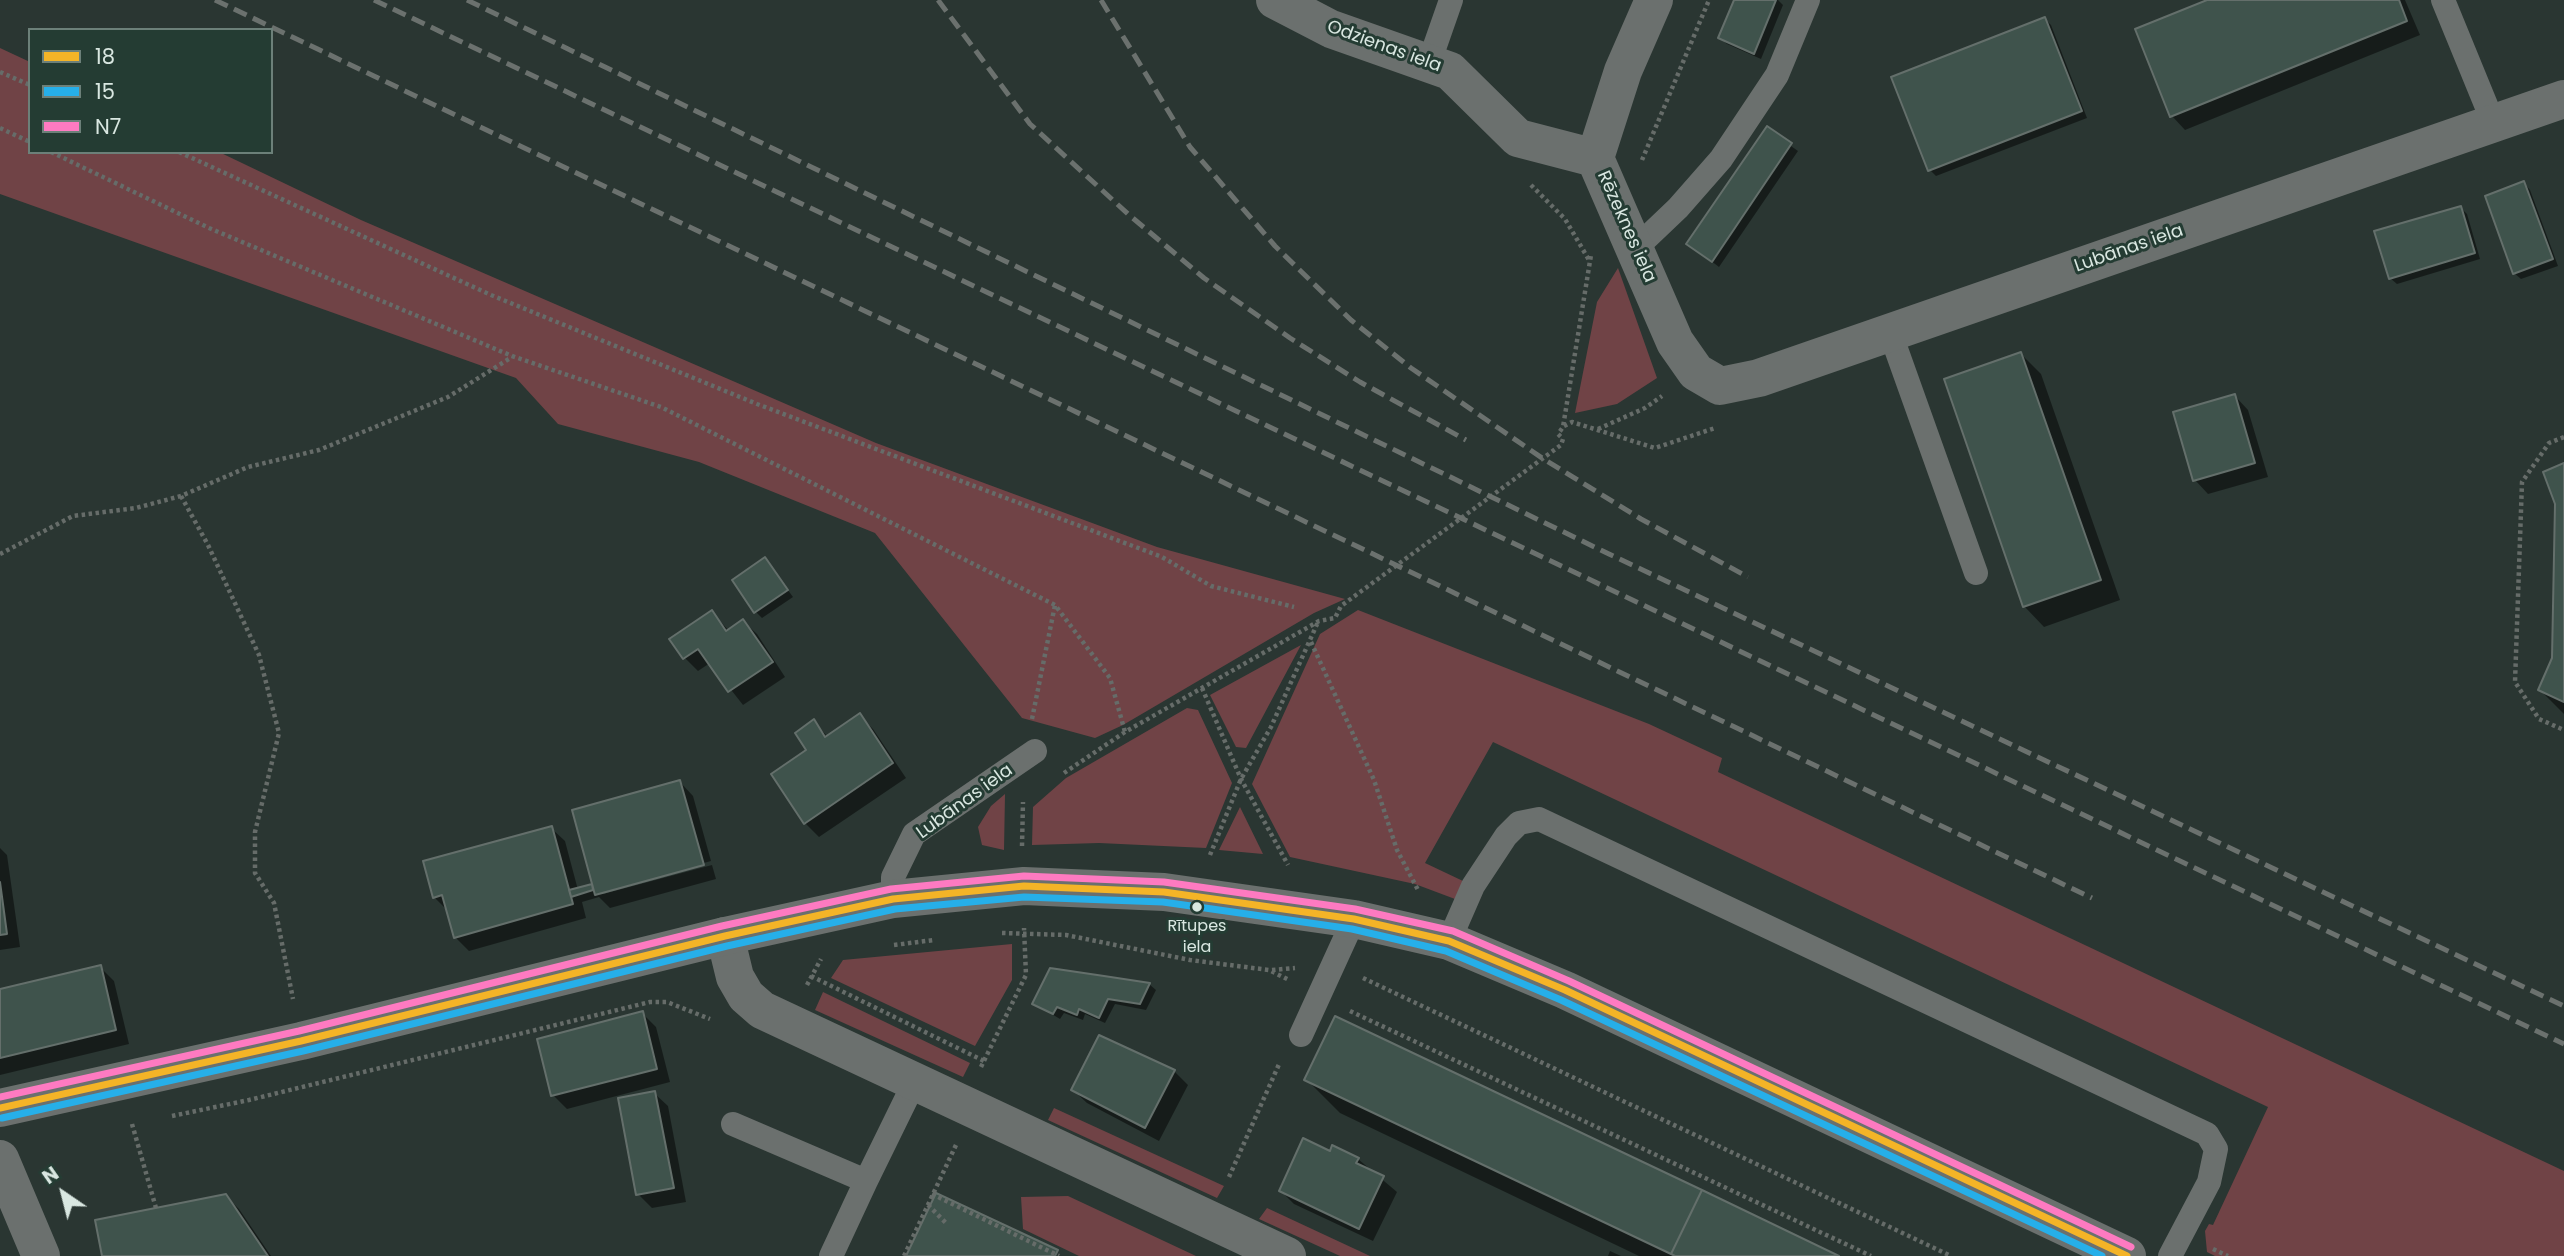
<!DOCTYPE html>
<html>
<head>
<meta charset="utf-8">
<style>
  body { margin:0 }
  #map { position:relative; width:2564px; height:1256px; overflow:hidden; background:#2a3632; font-family:Poppins,sans-serif }
  canvas { display:block }
  .legend { position:absolute; left:28px; top:28px; width:245px; height:126px; box-sizing:border-box; background:#243c33; border:2px solid #6c8079; margin:0; padding:9px 12px; list-style:none; font-size:21px; color:#d9e7e1 }
  .legend li { display:flex; align-items:center; gap:14px; height:35px }
  .legend b { width:35px; border:2px solid #6c8079 }
  .north { position:absolute; left:28px; top:1158px; width:70px; height:70px; -webkit-text-stroke:5px #243c33; paint-order:stroke; rotate:325deg; font-size:19px; font-weight:700; line-height:28px; text-align:center; color:#d9e7e1 }
  .north::after { content:''; display:block; margin:auto; width:24px; height:32px; background:#d9e7e1; clip-path:polygon(50% 0,100% 100%,50% 72%,0 100%) }
</style>
</head>
<body>
<div id="map">
<canvas width="2564" height="1256"></canvas>
<ul class="legend">
<li><b style="height:9px;background:#f4b427"></b>18</li>
<li><b style="height:9px;background:#26afe9"></b>15</li>
<li><b style="height:9px;background:#fe7ac1"></b>N7</li>
</ul>
<div class="north">N</div>
</div>
<script>
const context = document.querySelector('canvas').getContext('2d');
context.lineJoin = 'round';
function paint(path, color) { context.fillStyle = color; context.fill(path, 'evenodd'); }
const toPath = rows => new Path2D(rows.map(r => 'M' + r).join(''));
function stroke(path, color, width, dash) { context.strokeStyle = color; context.lineWidth = width; context.lineCap = dash ? 'butt' : 'round'; context.setLineDash(dash || []); context.stroke(path); }
function write(font, color, halo, rows, align = 'center') {
  context.font = font + ' Poppins,sans-serif'; context.lineWidth = 6; context.setLineDash([]); context.textBaseline = 'middle'; context.strokeStyle = halo; context.fillStyle = color; for (const [text, x, y, turn = 0] of rows) {
    context.save(); context.translate(x, y); context.rotate((+turn || 0) * Math.PI / 180); context.textAlign = isNaN(turn) ? turn : align; if (halo) context.strokeText(text, 0, 0); context.fillText(text, 0, 0); context.restore();
  }
}
const green = toPath([
  [0,48,30,62,30,152,219,152,361,220,876,443,1157,547,1345,599,1314,613,1123,725,1095,738,1022,718,875,533,699,462,558,424,516,378,0,194],
  [1618,268,1657,378,1617,404,1575,413,1597,302],
  [1358,610,1649,724,1722,758,1718,772,2564,1171,2564,1256,2215,1256,2207,1252,2205,1231,2209,1224,2213,1225,2268,1107,1493,742,1425,863,1463,881,1455,899,1415,884,1290,857,1252,784,1320,634],
  [1301,645,1246,748,1236,747,1210,695],
  [1187,708,1198,710,1232,783,1206,848,1099,843,1032,845,1033,807,1066,778],
  [1005,794,1004,850,982,845,978,827,991,806],
  [1240,807,1263,854,1219,850],
  [1012,944,1012,980,975,1046,831,978,843,960],
  [823,992,970,1063,963,1077,815,1010],
  [1054,1108,1224,1186,1217,1198,1048,1120],
  [1068,1196,1196,1256,1197,1256,1079,1256,1023,1229,1021,1197],
  [1267,1208,1370,1256,1340,1256,1259,1219]
]);
const shadow = toPath([
  [1736,0,1778,0,1783,5,1761,59,1727,44,1720,38],
  [2212,0,2405,0,2420,35,2185,130,2172,116],
  [2045,19,2051,25,2087,118,1936,176,1930,170],
  [1767,129,1798,151,1719,267,1689,244],
  [2524,183,2530,190,2558,266,2521,279,2514,273],
  [2461,208,2467,214,2480,259,2397,284,2390,278],
  [2021,354,2041,374,2120,600,2044,627,2024,606],
  [2235,396,2248,410,2268,477,2208,494,2195,480],
  [2564,465,2564,714,2540,690,2553,658],
  [765,559,793,597,762,618,756,612],
  [712,612,729,631,743,621,757,634,785,677,743,705,710,663,698,671,685,658],
  [860,716,873,729,906,778,819,837,805,823,809,751,814,722,828,737],
  [680,782,693,796,711,861,603,891,603,894,712,865,716,879,610,908,599,897,582,902,586,918,469,951,455,937,448,911,434,897,551,828,565,841,578,890,594,886],
  [0,848,7,855,20,947,0,950],
  [100,967,114,981,129,1044,0,1075,0,991],
  [1149,984,1156,990,1146,1010,1115,1004,1105,1023,1085,1014,1083,1020,1064,1013,1060,1019,1035,1004],
  [642,1013,656,1027,670,1082,567,1109,553,1095],
  [1174,1071,1188,1085,1159,1141,1087,1103,1073,1090],
  [1306,1079,1834,1256,1639,1256,1340,1113],
  [654,1093,668,1106,686,1202,652,1208,638,1194],
  [1331,1153,1358,1159,1397,1192,1373,1241,1294,1204,1281,1191],
  [225,1195,239,1209,271,1256,104,1256],
  [1610,1251,1621,1256,1608,1256]
]);
const building = toPath([
  [1734,0,1776,0,1754,54,1718,38,1734,0],
  [2207,0,2399,0,2407,21,2170,117,2135,29,2207,0],
  [2045,17,2082,111,1928,171,1891,77,2045,17],
  [1767,126,1792,143,1712,262,1686,244,1767,126],
  [2524,181,2553,259,2513,274,2485,196,2524,181],
  [2461,206,2475,253,2389,279,2374,231,2461,206],
  [2021,352,2101,580,2023,607,1944,379,2021,352],
  [2235,394,2255,463,2193,481,2173,412,2235,394],
  [2564,463,2564,702,2538,690,2552,658,2555,504,2543,472,2564,463],
  [765,557,788,590,754,613,732,580,765,557],
  [712,610,726,631,743,619,773,662,728,692,698,649,683,659,669,639,712,610],
  [860,713,893,763,804,824,771,774,806,750,795,733,814,719,825,737,860,713],
  [680,780,704,865,595,895,572,810,680,780],
  [552,826,573,904,454,938,442,895,433,898,423,861,552,826],
  [0,882,7,934,0,935,0,882],
  [592,884,593,890,571,897,569,890,592,884],
  [101,965,116,1030,0,1058,0,989,101,965],
  [1050,968,1104,976,1150,983,1140,1004,1108,999,1099,1018,1079,1009,1077,1015,1057,1007,1053,1014,1032,1004,1050,968],
  [643,1011,657,1069,551,1096,537,1039,643,1011],
  [1335,1016,1702,1190,1671,1254,1304,1080,1335,1016],
  [1099,1035,1175,1070,1145,1128,1071,1090,1099,1035],
  [655,1091,674,1188,636,1195,618,1098,655,1091],
  [1303,1138,1330,1151,1332,1145,1359,1158,1356,1163,1384,1176,1359,1229,1279,1191,1303,1138],
  [1702,1190,1839,1256,1675,1256,1671,1254,1702,1190],
  [936,1193,1058,1250,1055,1256,906,1256,936,1193],
  [226,1194,268,1256,102,1256,95,1220,226,1194]
]);
const path = toPath([
  [0,72,30,85],
  [0,128,30,142],
  [51,152,209,228,512,356,661,407,1055,605,1110,678,1125,732],
  [179,152,491,295,757,404,1162,557,1211,586,1294,607],
  [1642,160,1709,0],
  [1531,185,1565,219,1589,260],
  [1564,426,1572,422,1655,448,1715,428],
  [1598,429,1645,408,1662,396],
  [2564,437,2549,443,2522,482,2515,682,2539,719,2564,730],
  [181,496,208,545,259,655,279,733,255,832,255,873,274,903,293,999],
  [0,554,73,516,136,508,181,496,248,467,319,450,448,397,512,357],
  [1311,642,1374,780,1397,850,1418,890],
  [1202,688,1241,779,1288,865],
  [1032,719,1055,605],
  [1064,773,1125,732,1319,621,1335,618,1341,606,1561,445,1563,439,1558,434,1563,427,1591,255],
  [1022,846,1023,802],
  [1210,855,1241,779,1271,727,1318,622],
  [1002,933,1066,935,1190,960,1269,970,1289,980],
  [894,945,934,940],
  [1272,970,1295,968],
  [811,976,984,1061],
  [1363,978,1951,1256],
  [807,985,821,959],
  [1350,1011,1871,1256],
  [981,1067,1026,975,1024,928],
  [172,1116,249,1100,650,1002,667,1002,710,1019],
  [132,1124,156,1208],
  [1229,1177,1280,1062],
  [932,1194,1059,1256],
  [928,1205,947,1224],
  [2213,1249,2228,1256],
  [904,1256,956,1145]
]);
const service = toPath([
  [2443,0,2493,122],
  [1429,63,1451,0],
  [1636,248,1678,208,1721,159,1777,75,1808,0],
  [1890,332,1976,573],
  [893,899,893,877,914,834,1035,751],
  [1449,941,1473,886,1506,836,1519,823,1539,819,2207,1134,2216,1149,2209,1182,2170,1256],
  [1301,1035,1354,919],
  [733,1124,866,1181,915,1081],
  [831,1256,866,1181]
]);
const minor = toPath([
  [1275,0,1331,29,1450,71,1518,138,1595,158],
  [1654,0,1623,71,1595,158,1675,342,1696,372,1720,386,1759,378,2564,99],
  [725,936,735,977,746,996,762,1010,1287,1256],
  [0,1159,41,1256]
]);
const tertiary = toPath([
  [0,1108,301,1041,725,936,893,899,1024,886,1164,892,1354,919,1449,941,1565,990,2127,1256]
]);
const rail = toPath([
  [215,0,2092,898],
  [374,0,2564,1044],
  [467,0,1609,554,2564,1006],
  [938,0,1030,124,1128,214,1204,278,1290,338,1360,382,1466,440],
  [1101,0,1190,147,1275,246,1351,320,1411,368,1542,458,1641,519,1748,577]
]);
const bus1 = toPath([
  [0,1108,301,1041,725,936,893,899,1024,886,1164,892,1354,919,1449,941,1565,990,2127,1256]
]);
const bus2 = toPath([
  [2,1118,303,1051,727,946,895,909,1024,897,1163,902,1352,929,1446,951,1561,1000,2102,1256]
]);
const bus3 = toPath([
  [0,1097,299,1031,722,926,891,889,1024,876,1164,882,1355,909,1453,931,1569,981,2131,1247]
]);
const markers = [
  [1197,907,6,"#d9e7e1"]
];
const busNames = [
  ["Rītupes",1197,927],
  ["iela",1197,948]
];
const streetNames = [
  ["Odzienas iela",1384,47,20],
  ["Rēzeknes iela",1626,227,66],
  ["Lubānas iela",2129,249,-19],
  ["Lubānas iela",965,802,-36]
];
paint(green, '#704346');
paint(shadow, '#0007');
paint(building, '#3f534c');
stroke(building, '#646f6b', 2);
stroke(path, '#666c69', 4.5, [3.5, 3.5]);
stroke(service, '#6b706e', 24);
stroke(minor, '#6b706e', 38);
stroke(tertiary, '#6b706e', 38);
stroke(rail, '#6b716e', 5, [14, 7]);
stroke(bus1, '#f4b427', 7);
stroke(bus2, '#26afe9', 7);
stroke(bus3, '#fe7ac1', 7);
for (const [x, y, r, color] of markers) { const dot = new Path2D(); dot.arc(x, y, r, 0, 2 * Math.PI); context.fillStyle = color; context.fill(dot); stroke(dot, '#243c33', 2.5); }
write('16px', '#d9e7e1', '#243c33', busNames);
write('18px', '#d9e7e1', '#243c33', streetNames);
</script>
</body>
</html>
